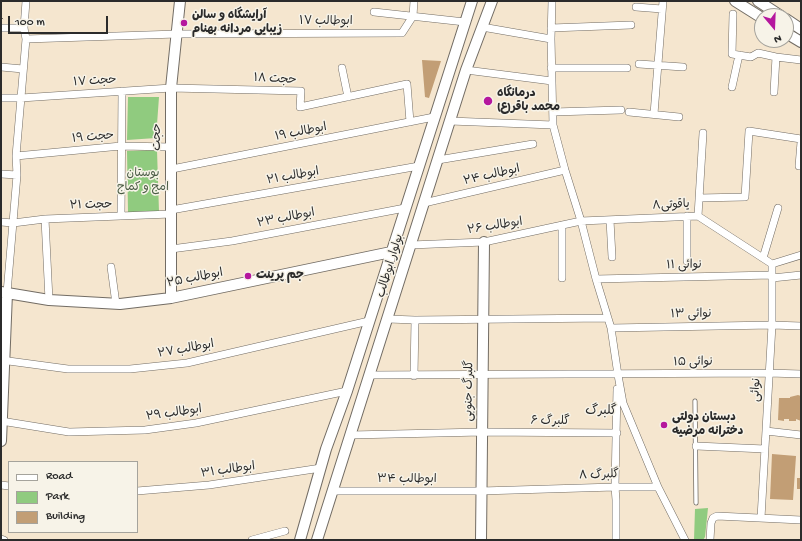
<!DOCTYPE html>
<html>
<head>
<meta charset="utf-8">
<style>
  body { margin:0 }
  #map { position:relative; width:802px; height:541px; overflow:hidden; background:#f5e6cf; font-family:"Gochi Hand",sans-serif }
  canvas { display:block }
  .frame { position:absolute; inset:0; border:2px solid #2b2b2b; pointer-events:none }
  .legend { position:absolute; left:8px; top:461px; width:130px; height:72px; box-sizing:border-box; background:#f7f3e8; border:1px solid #a5a39c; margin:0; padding:5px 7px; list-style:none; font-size:12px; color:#2b2b2b }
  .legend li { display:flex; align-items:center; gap:8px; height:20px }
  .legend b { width:20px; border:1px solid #a5a39c }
  .north { position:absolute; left:754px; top:8px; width:40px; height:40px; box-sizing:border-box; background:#f7f3e8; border:1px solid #a5a39c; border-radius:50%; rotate:161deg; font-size:11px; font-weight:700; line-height:16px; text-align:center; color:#2b2b2b }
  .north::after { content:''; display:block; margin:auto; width:14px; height:18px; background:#b5179e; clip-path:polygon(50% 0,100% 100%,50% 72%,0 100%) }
  .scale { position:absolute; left:8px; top:16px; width:100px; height:18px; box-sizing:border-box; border:2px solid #2b2b2b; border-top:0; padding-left:5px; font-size:12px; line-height:14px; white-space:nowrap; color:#2b2b2b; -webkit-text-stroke:3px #f7f3e8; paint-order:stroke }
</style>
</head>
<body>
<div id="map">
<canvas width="802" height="541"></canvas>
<div class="frame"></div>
<ul class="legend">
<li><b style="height:5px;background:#fff"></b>Road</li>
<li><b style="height:11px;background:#90cb7f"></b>Park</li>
<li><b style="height:11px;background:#c29e75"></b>Building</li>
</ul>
<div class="north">N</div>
<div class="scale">100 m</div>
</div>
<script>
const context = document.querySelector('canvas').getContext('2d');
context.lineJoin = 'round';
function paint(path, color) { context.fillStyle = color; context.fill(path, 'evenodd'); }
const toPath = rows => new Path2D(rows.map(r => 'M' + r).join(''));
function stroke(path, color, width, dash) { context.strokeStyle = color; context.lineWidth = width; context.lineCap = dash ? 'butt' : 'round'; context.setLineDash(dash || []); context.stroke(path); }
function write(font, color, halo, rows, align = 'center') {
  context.font = font + ' "Gochi Hand","Playpen Sans Arabic",sans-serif'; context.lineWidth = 3; context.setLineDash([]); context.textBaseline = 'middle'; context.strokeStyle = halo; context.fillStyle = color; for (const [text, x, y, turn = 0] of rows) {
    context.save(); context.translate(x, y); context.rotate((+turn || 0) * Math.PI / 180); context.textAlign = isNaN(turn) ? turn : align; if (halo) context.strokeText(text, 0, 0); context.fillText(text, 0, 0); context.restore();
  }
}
const green = toPath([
  [128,97,159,97,156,138,127,140],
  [157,150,159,212,128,212,127,151],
  [708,508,705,537,703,540,694,540,695,509]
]);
const building = toPath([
  [422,60,441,61,429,98,425,97],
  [798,395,801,396,801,421,796,419,796,421,789,421,789,419,784,419,784,421,778,420,779,398,790,398,790,397],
  [772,454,796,456,793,500,770,499],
  [797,478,801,478,801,489,797,489]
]);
const path = toPath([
  [1,17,5,21]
]);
const lane = toPath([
  [695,401,696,503]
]);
const street = toPath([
  [552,1,551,39,553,125,565,170,581,221,596,279,611,328,618,375,623,403,658,487],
  [636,7,662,9],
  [374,12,465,22],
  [733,14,732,54,751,57,758,53,776,57,801,60],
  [413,16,414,1],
  [482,27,551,39],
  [1,28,24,28],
  [551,28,631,25],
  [26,39,177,34,402,33,413,16],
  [639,64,683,67],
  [1,67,23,69],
  [342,68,348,97],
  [551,68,627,68],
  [466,70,552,81],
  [732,87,739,55],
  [774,92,776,57],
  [1,98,21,98,171,88,301,91,300,107,407,84,410,122],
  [553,112,621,110],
  [629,112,679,117],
  [654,114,663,1],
  [450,121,553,125],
  [801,142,799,166,801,166],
  [16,156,121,146,171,147],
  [438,160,533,144],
  [172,169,434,117],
  [1,174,17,175],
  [699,198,745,197,749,131,801,139],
  [424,203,565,170],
  [171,210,419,166],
  [121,216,122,91],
  [698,216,703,133],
  [45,219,49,300],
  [610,220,612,257],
  [1,222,13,223,45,219,171,214],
  [562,225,562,278],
  [411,245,484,242,581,221,698,216,772,264],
  [171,249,232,241,405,208],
  [763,258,778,208],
  [687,261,687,216],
  [772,264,801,255],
  [111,267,116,304],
  [772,278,801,275],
  [596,279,772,275],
  [7,293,17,175,16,156,26,39,24,28,26,1],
  [388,319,415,320,608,318],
  [611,328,772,325,801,326],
  [1,360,68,369,130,369,187,363,369,321],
  [369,375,769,373,801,374],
  [414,376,415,320],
  [1,421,69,432,145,430,196,423,347,391],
  [766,431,801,435],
  [351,435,482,432,617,433],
  [696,446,765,449],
  [1,485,9,486],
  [137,491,209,485,321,468],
  [333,491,481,491,615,487,658,487,685,540],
  [761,518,772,325,772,264],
  [1,539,4,540],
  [252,540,285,531],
  [616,540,616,500,615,487,617,389],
  [710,540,711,523,713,518,717,516,801,520]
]);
const secondary = toPath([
  [735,1,762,18],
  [758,1,781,16],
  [786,19,801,29],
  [786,33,801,42],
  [1,292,49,300,120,304,171,298,391,252],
  [171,298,171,88,180,1],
  [1,441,7,293],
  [300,540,326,449,347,391,472,1],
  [317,540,466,70,492,1],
  [481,540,484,242]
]);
const markers = [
  [184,23,4,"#b5179e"],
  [488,101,5,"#b5179e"],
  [248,276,4,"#b5179e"],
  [664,425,4,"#b5179e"]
];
const poiNames = [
  ["آرایشگاه و سالن",192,16],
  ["زیبایی مردانه بهنام",192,30],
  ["درمانگاه",497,94],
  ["محمد باقر(ع)",497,108],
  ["جم پرینت",256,276],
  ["دبستان دولتی",672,418],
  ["دخترانه مرضیه",672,432]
];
const streetNames = [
  ["ابوطالب ۱۷",326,22],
  ["حجت ۱۸",275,80,3],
  ["حجت ۱۷",95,82,-4],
  ["ابوطالب ۱۹",301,133,-11],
  ["حجت",158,137,-90],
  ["حجت ۱۹",93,138,-5],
  ["ابوطالب ۲۴",492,176,-13],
  ["ابوطالب ۲۱",293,177,-10],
  ["حجت ۲۱",91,206,-2],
  ["یاقوتی۸",671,206,-3],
  ["ابوطالب ۲۳",286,219,-11],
  ["ابوطالب ۲۶",495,227,-9],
  ["بولوار ابوطالب",391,266,-73],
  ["نوائی ۱۱",684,266,-1],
  ["ابوطالب ۲۵",195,279,-11],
  ["نوائی ۱۳",691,315,-1],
  ["ابوطالب ۲۷",186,350,-10],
  ["نوائی ۱۵",693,363,-1],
  ["نوائی",757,390,-87],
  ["گلبرگ جنوبی",470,391,-89],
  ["ابوطالب ۲۹",174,414,-8],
  ["گلبرگ ۶",550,422,1],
  ["ابوطالب ۳۱",228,471,-8],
  ["گلبرگ ۸",599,476,-2],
  ["ابوطالب ۳۴",407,480]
];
const parkNames = [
  ["بوستان",143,174],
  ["امج و کماج",143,188]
];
const neighbourhoodNames = [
  ["گلبرگ",601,412]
];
paint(green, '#90cb7f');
paint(building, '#c29e75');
stroke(lane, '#726c64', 5);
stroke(street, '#726c64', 8);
stroke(secondary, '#726c64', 12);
stroke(path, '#726c64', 1, [3, 3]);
stroke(lane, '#fff', 3.5);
stroke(street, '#fff', 7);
stroke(secondary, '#fff', 10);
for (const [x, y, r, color] of markers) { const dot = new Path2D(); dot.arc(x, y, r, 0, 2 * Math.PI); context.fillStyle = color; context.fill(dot); stroke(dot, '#f7f3e8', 1.5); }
write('bold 12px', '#2b2b2b', '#f7f3e8', poiNames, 'left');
write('12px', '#2b2b2b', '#f7f3e8', streetNames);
write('12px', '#495b44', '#f7f3e8', parkNames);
write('13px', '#2b2b2b', '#f7f3e8', neighbourhoodNames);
</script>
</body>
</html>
